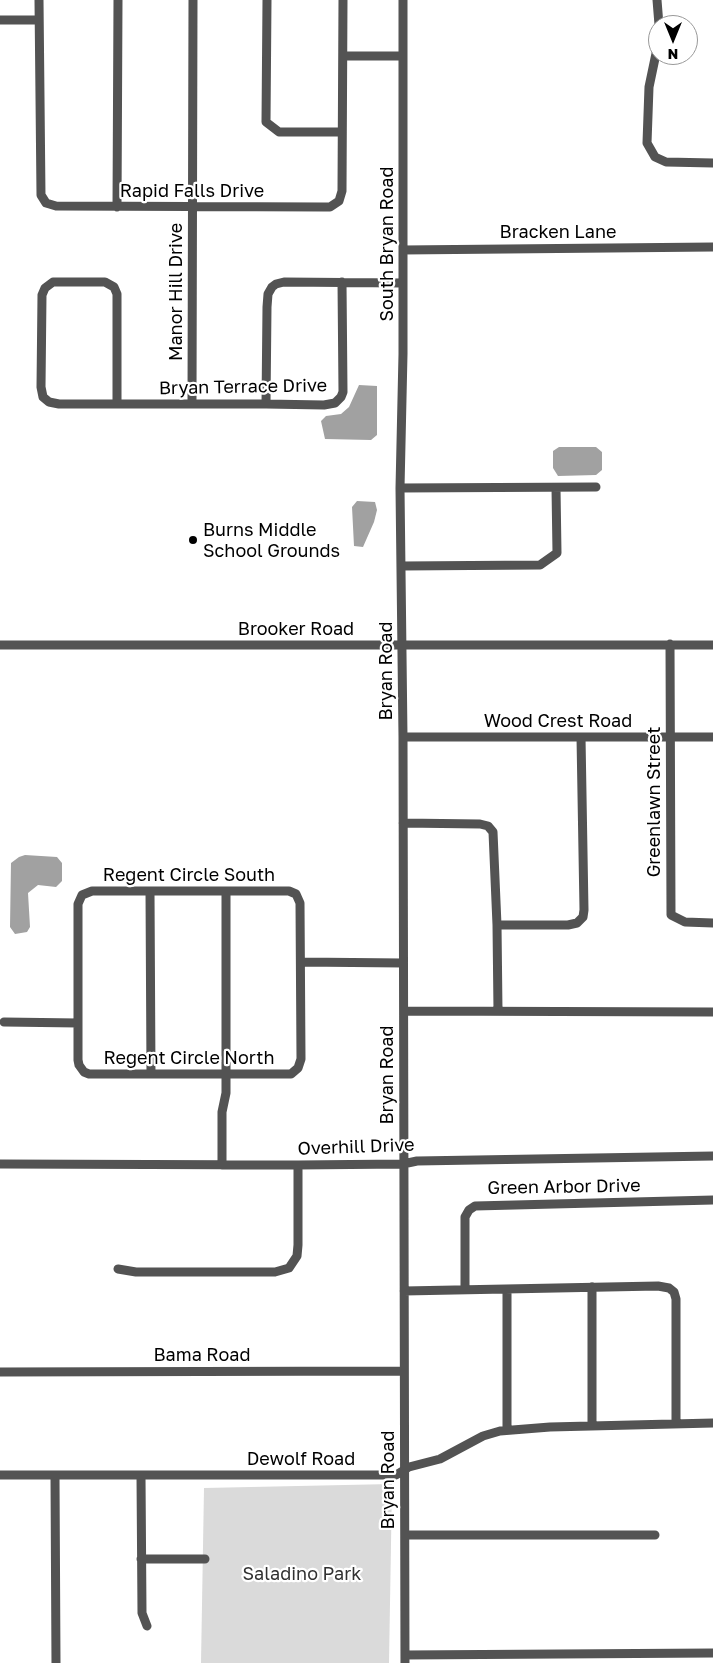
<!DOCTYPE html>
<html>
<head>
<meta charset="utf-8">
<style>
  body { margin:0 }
  #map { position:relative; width:713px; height:1663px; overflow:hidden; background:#fff; font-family:"Golos Text",sans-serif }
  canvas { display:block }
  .north { position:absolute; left:648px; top:15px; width:50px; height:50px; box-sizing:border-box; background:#fff; border:1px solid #999; border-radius:50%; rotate:180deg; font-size:14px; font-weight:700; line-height:20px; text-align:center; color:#000 }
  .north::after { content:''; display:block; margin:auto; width:18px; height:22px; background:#000; clip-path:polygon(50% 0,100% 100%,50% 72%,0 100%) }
</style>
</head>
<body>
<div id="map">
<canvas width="713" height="1663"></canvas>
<div class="north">N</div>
</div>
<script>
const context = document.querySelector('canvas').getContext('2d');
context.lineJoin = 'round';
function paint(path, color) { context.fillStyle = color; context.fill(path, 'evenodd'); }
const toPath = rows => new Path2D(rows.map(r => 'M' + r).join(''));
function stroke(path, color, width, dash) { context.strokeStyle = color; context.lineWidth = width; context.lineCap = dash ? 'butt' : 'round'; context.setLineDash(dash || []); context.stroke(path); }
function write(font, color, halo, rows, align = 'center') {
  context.font = font + ' "Golos Text",sans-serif'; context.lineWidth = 4.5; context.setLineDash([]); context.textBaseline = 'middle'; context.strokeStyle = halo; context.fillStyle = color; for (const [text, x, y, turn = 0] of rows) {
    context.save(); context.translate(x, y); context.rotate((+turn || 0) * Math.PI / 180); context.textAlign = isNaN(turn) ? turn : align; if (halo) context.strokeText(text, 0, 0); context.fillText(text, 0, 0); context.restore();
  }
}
const green = toPath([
  [392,1484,389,1663,201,1663,204,1488]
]);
const water = toPath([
  [359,385,377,386,377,435,371,440,325,439,321,421,326,416,341,414,349,407],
  [559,447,596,447,602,452,602,470,596,475,558,476,553,468,553,451],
  [357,501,375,502,377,510,374,522,363,547,354,546,352,507],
  [25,855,57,857,62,863,62,881,56,887,38,885,28,893,30,927,27,932,15,934,10,927,11,863,19,857]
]);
const minor = toPath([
  [39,0,41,195,46,203,56,206,324,207,330,207,339,201,342,191,343,0],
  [267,0,266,122,279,132,342,132],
  [403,0,403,354,400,488,403,737,405,1663],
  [657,0,659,25],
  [0,20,39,20],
  [658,44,649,87,647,143,655,157,666,162,713,163],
  [343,56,403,56],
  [117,207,118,0],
  [403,250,713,247],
  [117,404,117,294,114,287,105,282,53,282,45,288,42,295,41,387,43,397,49,402,59,404,266,404,324,405,335,403,341,397,343,392,342,282],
  [192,404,193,0],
  [266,404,267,307,268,294,272,287,276,284,284,282,402,283],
  [400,488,596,487],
  [402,566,540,565,557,553,556,488],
  [670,644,671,915,685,922,713,923],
  [0,645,713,645],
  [403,737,713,737],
  [403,823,480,824,488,826,493,832,497,925,498,1011],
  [92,891,289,891,296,894,300,903,301,1059,298,1068,291,1074,89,1074,84,1072,79,1065,78,1060,78,904,82,895,92,891],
  [150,891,151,1074],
  [497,925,568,925,577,923,583,917,584,910,581,737],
  [301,962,403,963],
  [404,1011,713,1012],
  [4,1022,78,1023],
  [0,1164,298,1165,403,1164,417,1161,713,1156],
  [222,1165,222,1112,226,1093,226,891],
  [118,1269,136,1272,275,1272,289,1268,297,1256,298,1245,298,1165],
  [465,1290,465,1217,469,1210,475,1206,713,1200],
  [404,1291,658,1286,669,1288,674,1292,676,1299,676,1424],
  [0,1372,404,1371],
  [592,1426,592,1287],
  [507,1430,507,1289],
  [0,1475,396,1475,409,1467,440,1459,483,1436,500,1431,550,1427,713,1423],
  [55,1476,56,1663],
  [141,1476,142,1613,147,1626],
  [405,1535,655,1535],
  [141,1559,205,1559],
  [405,1655,713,1653]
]);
const markers = [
  [193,540,5,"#000"]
];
const streetNames = [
  ["Rapid Falls Drive",192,191],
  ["Bracken Lane",558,232],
  ["South Bryan Road",387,244,-90],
  ["Manor Hill Drive",176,292,-90],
  ["Bryan Terrace Drive",243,387,-1],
  ["Brooker Road",296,629],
  ["Bryan Road",386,671,-90],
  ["Wood Crest Road",558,721],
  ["Greenlawn Street",654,802,-90],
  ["Regent Circle South",189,875],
  ["Regent Circle North",189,1058],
  ["Bryan Road",387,1075,-90],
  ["Overhill Drive",356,1147,-2],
  ["Green Arbor Drive",564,1187,-1],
  ["Bama Road",202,1355],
  ["Dewolf Road",301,1459],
  ["Bryan Road",388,1480,-90]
];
const poiNames = [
  ["Burns Middle",203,530],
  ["School Grounds",203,551]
];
const parkNames = [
  ["Saladino Park",302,1574]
];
paint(green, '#dadada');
paint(water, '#a1a1a1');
stroke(minor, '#535353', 9);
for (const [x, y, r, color] of markers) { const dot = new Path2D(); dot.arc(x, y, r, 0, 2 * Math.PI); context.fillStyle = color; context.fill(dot); stroke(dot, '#fff', 2); }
write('18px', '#000', '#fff', streetNames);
write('18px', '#000', '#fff', poiNames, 'left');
write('18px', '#313131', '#fff', parkNames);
</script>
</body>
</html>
